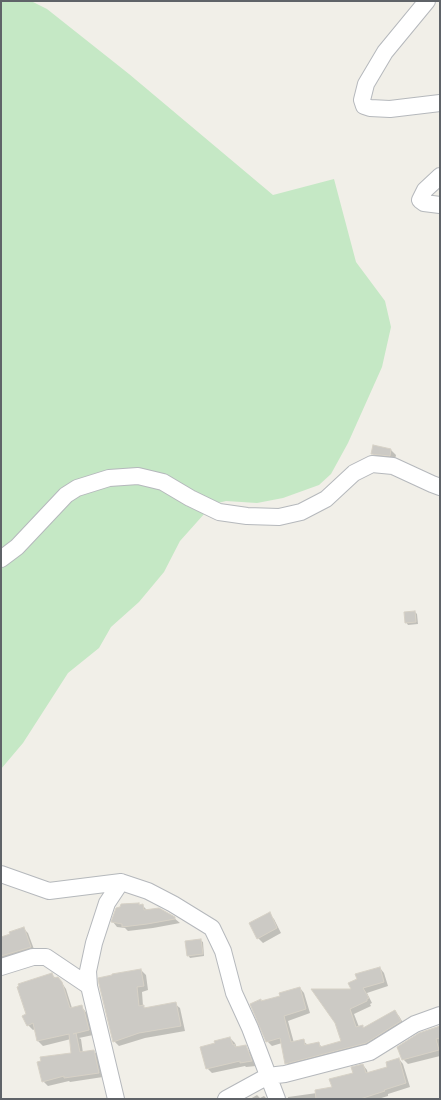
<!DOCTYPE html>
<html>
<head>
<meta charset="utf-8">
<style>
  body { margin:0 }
  #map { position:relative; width:441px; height:1100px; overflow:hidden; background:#f1efe8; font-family:Lato,sans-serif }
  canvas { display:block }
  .frame { position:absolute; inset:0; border:2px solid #5f6368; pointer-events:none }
</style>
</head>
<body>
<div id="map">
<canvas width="441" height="1100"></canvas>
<div class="frame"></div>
</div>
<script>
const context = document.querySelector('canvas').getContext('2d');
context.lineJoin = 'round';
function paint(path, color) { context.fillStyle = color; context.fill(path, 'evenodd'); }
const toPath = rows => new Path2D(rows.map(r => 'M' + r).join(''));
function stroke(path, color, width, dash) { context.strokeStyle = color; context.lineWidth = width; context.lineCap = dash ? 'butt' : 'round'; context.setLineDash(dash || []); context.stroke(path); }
const green = toPath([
  [1,1,31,1,47,9,129,74,273,195,334,179,356,262,385,301,391,327,382,367,348,443,331,474,319,485,283,498,257,503,226,501,218,503,205,513,180,541,164,572,139,602,111,627,99,648,68,673,23,743,1,769]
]);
const shadow = toPath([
  [391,450,396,455,395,460,378,459,373,454],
  [415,612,417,614,418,624,408,625,406,622],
  [139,904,140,906,143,906,148,911,174,918,180,923,153,928,128,931,125,928,117,927,113,922],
  [269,914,274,919,281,933,263,943,258,938],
  [23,928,28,933,35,952,1,963,1,938,11,935],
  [200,940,203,942,204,956,190,958,188,955],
  [380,968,384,973,388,986,367,993,372,1003,370,1004,371,1006,354,1014,359,1027,362,1026,364,1028,394,1011,399,1016,405,1026,371,1047,291,1068,287,1063,282,1043,272,1046,267,1041,261,1002,281,997,300,988,304,993,310,1013,288,1021,294,1043,303,1041,308,1045,318,1043,322,1047,343,1042,354,990],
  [141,970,146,975,148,990,142,992,143,1006,146,1009,175,1004,180,1008,185,1031,145,1038,119,1046,114,1041],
  [52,975,62,983,66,989,72,1008,81,1006,89,1016,93,1035,79,1038,81,1039,83,1053,94,1051,98,1056,103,1077,70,1082,69,1081,48,1086,43,1081,42,1062,73,1054,71,1039,43,1046,38,1041,35,1029,33,1030,28,1025,27,1015],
  [440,1027,440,1056,408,1064,403,1059],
  [230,1038,235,1043,237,1048,245,1047,250,1052,256,1066,246,1067,245,1066,212,1073,207,1068],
  [399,1059,403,1064,410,1087,388,1094,388,1096,378,1099,288,1099,288,1097,317,1093,333,1088,354,1074,363,1065,367,1070,368,1074,389,1068],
  [257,1095,260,1098,264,1096,267,1099,250,1099]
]);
const building = toPath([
  [373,445,391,449,390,456,371,454,373,445],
  [415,611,416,622,405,623,404,612,415,611],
  [139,903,139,905,143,904,144,910,159,908,175,917,175,919,147,924,122,927,122,924,111,922,116,908,120,907,121,904,139,903],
  [270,912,277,928,257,939,249,923,270,912],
  [24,927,31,947,1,956,1,937,10,934,9,932,24,927],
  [201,939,203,954,187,956,185,941,201,939],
  [380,967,384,982,363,988,369,998,367,999,367,1001,350,1009,356,1027,363,1025,363,1028,395,1010,401,1021,366,1043,285,1064,280,1038,266,1042,250,1004,261,999,261,1001,280,996,279,993,300,987,306,1009,284,1016,291,1042,304,1039,305,1045,319,1042,320,1047,341,1041,335,1023,311,989,351,989,348,983,357,979,355,974,380,967],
  [141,969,144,986,137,987,139,1006,144,1005,144,1008,176,1002,181,1026,139,1033,113,1042,99,984,98,978,112,975,112,974,141,969],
  [52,973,54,978,58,977,62,982,70,1008,82,1005,83,1010,84,1010,89,1030,73,1034,76,1033,80,1052,94,1050,99,1073,64,1078,64,1076,42,1082,37,1062,41,1061,40,1057,71,1053,69,1034,37,1041,33,1023,27,1026,22,1016,26,1014,17,987,19,986,18,984,52,973],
  [440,1026,440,1038,436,1039,439,1050,402,1060,397,1047,419,1033,440,1026],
  [230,1037,233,1045,235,1044,235,1047,246,1045,252,1061,240,1063,240,1061,206,1069,200,1047,215,1043,214,1041,230,1037],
  [399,1058,406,1083,384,1090,385,1091,360,1099,316,1099,315,1090,332,1087,329,1079,353,1073,351,1067,363,1064,366,1073,387,1067,386,1062,399,1058]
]);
const minor = toPath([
  [427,1,385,52,366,84,362,100,364,106,370,108,390,109,440,103],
  [440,176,425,190,420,200,424,203,440,205],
  [1,559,17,547,66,495,77,488,109,478,138,476,163,482,190,498,219,512,247,516,279,517,301,512,326,499,354,473,372,464,393,466,432,484,440,487],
  [1,874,49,891,121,882,148,891,173,904,212,928,223,951,234,993,250,1028,277,1099],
  [1,967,33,957,46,957,89,986],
  [116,1099,89,986,88,971,94,943,107,903,121,882],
  [226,1099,268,1076,285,1074,370,1052,415,1024,440,1015]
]);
paint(green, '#c5e8c5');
paint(shadow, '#0003');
paint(building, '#cccac5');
stroke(building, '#d6d1c6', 1);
stroke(minor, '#b5b8bc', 18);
stroke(minor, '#fff', 16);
</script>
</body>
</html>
